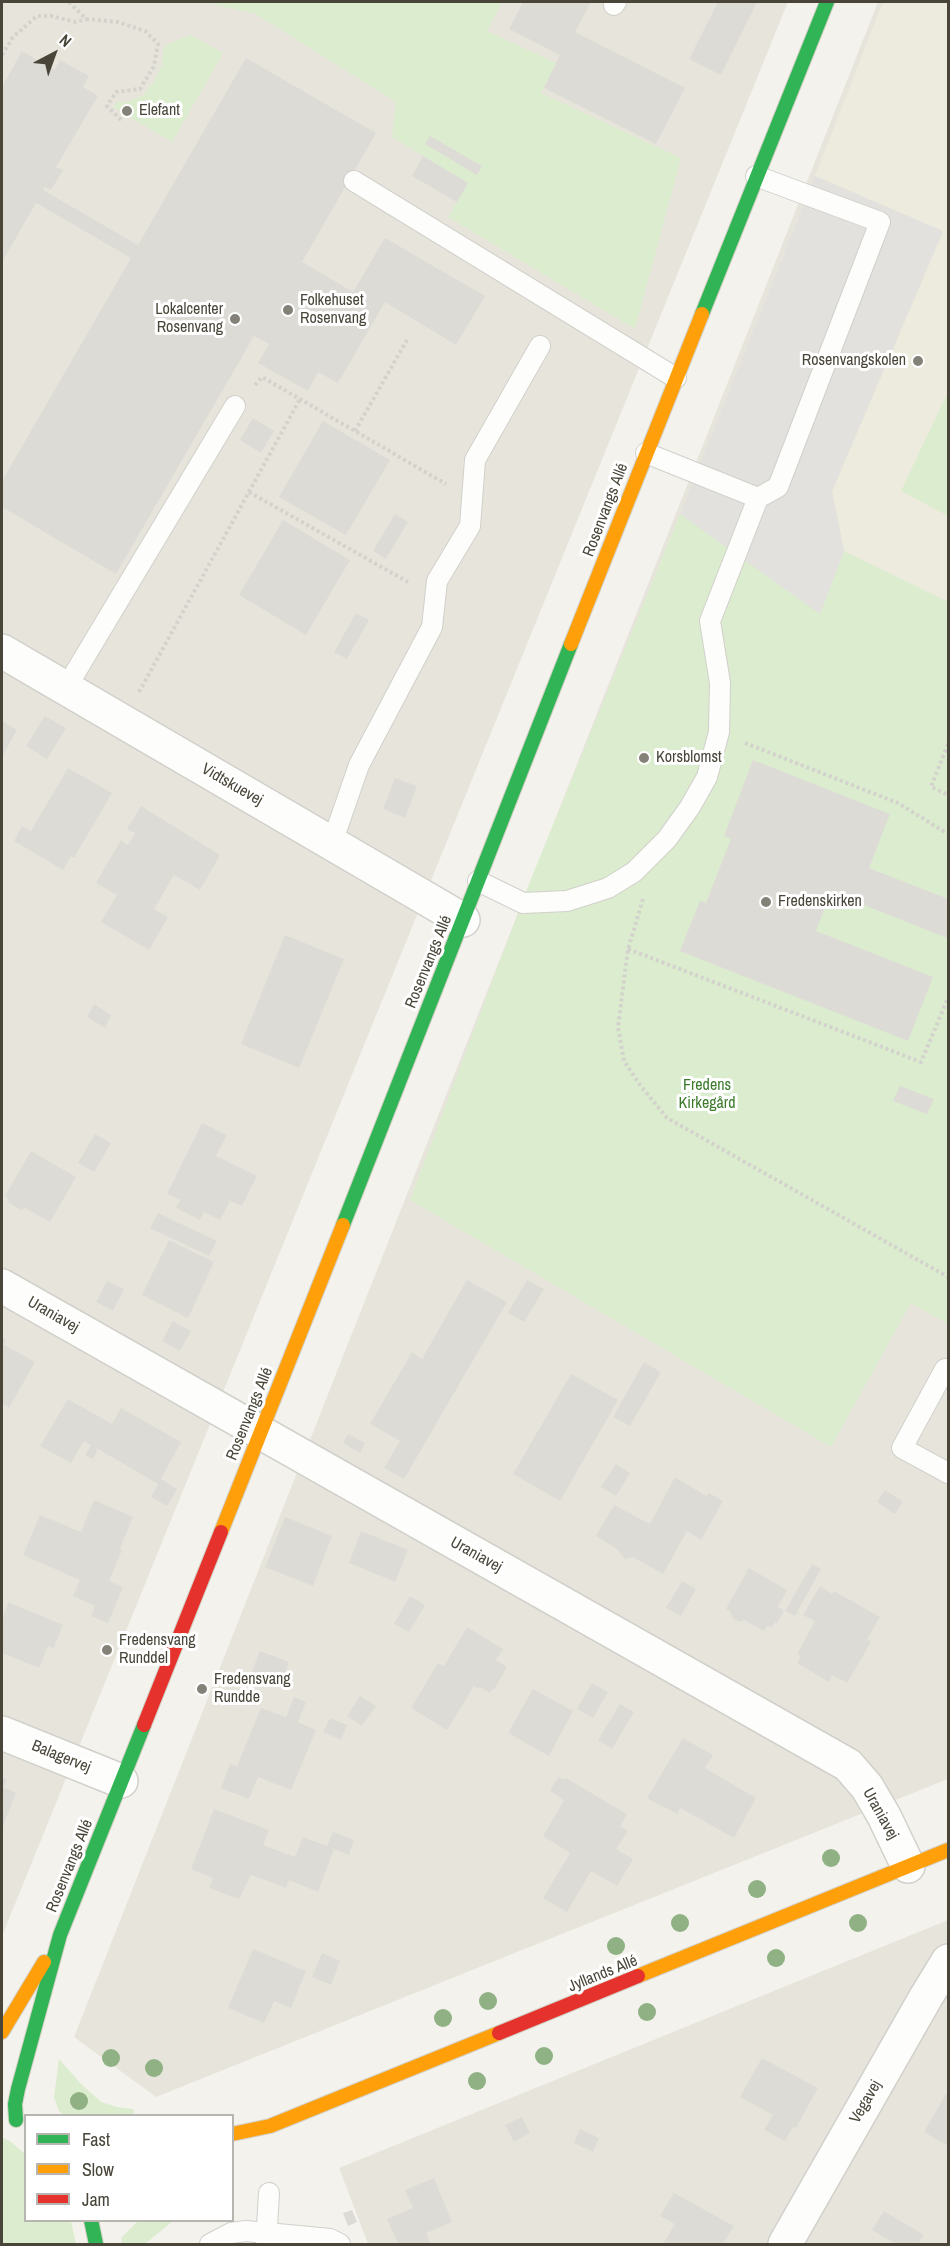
<!DOCTYPE html>
<html>
<head>
<meta charset="utf-8">
<style>
  body { margin:0 }
  #map { position:relative; width:950px; height:2246px; overflow:hidden; background:#f3f2ed; font-family:"Archivo Narrow",sans-serif }
  canvas { display:block }
  .frame { position:absolute; inset:0; border:3px solid #494639; pointer-events:none }
  .legend { position:absolute; left:24px; top:2114px; width:210px; height:108px; box-sizing:border-box; background:#fff; border:2px solid #b6b5b0; margin:0; padding:8px 10px; list-style:none; font-size:18px; color:#494639 }
  .legend li { display:flex; align-items:center; gap:12px; height:30px }
  .legend b { width:30px; border:2px solid #b6b5b0 }
  .north { position:absolute; left:24px; top:24px; width:60px; height:60px; -webkit-text-stroke:4px #fff; paint-order:stroke; rotate:41deg; font-size:16px; font-weight:700; line-height:24px; text-align:center; color:#494639 }
  .north::after { content:''; display:block; margin:auto; width:21px; height:27px; background:#494639; clip-path:polygon(50% 0,100% 100%,50% 72%,0 100%) }
</style>
</head>
<body>
<div id="map">
<canvas width="950" height="2246"></canvas>
<div class="frame"></div>
<ul class="legend">
<li><b style="height:8px;background:#30b455"></b>Fast</li>
<li><b style="height:8px;background:#ff9f0a"></b>Slow</li>
<li><b style="height:8px;background:#e5322d"></b>Jam</li>
</ul>
<div class="north">N</div>
</div>
<script>
const context = document.querySelector('canvas').getContext('2d');
context.lineJoin = 'round';
function paint(path, color) { context.fillStyle = color; context.fill(path, 'evenodd'); }
const toPath = rows => new Path2D(rows.map(r => 'M' + r).join(''));
function stroke(path, color, width, dash) { context.strokeStyle = color; context.lineWidth = width; context.lineCap = dash ? 'butt' : 'round'; context.setLineDash(dash || []); context.stroke(path); }
function write(font, color, halo, rows, align = 'center') {
  context.font = font + ' "Archivo Narrow",sans-serif'; context.lineWidth = 6; context.setLineDash([]); context.textBaseline = 'middle'; context.strokeStyle = halo; context.fillStyle = color; for (const [text, x, y, turn = 0] of rows) {
    context.save(); context.translate(x, y); context.rotate((+turn || 0) * Math.PI / 180); context.textAlign = isNaN(turn) ? turn : align; if (halo) context.strokeText(text, 0, 0); context.fillText(text, 0, 0); context.restore();
  }
}
const residential = toPath([
  [2,2,788,2,2,1936],
  [878,2,948,2,948,1779,156,2097,74,2037],
  [948,1920,948,2244,368,2244,339,2168]
]);
const education = toPath([
  [883,2,948,2,948,602,844,551,832,491,943,232,815,176]
]);
const green = toPath([
  [204,2,502,2,487,31,556,63,541,93,681,158,635,329,448,217,468,183,392,137,396,102,256,14],
  [190,35,223,53,172,142,113,107,117,102,125,102,142,96,154,82,162,64,164,46],
  [948,392,948,516,901,491],
  [680,514,820,614,844,551,948,602,948,1324,911,1303,831,1447,410,1200,529,884],
  [59,2059,81,2084,101,2102,117,2107,133,2109,135,2113,127,2116,63,2115,59,2111,54,2097],
  [2,2137,11,2142,25,2154,26,2220,71,2221,76,2244,2,2244],
  [138,2221,138,2220,173,2221,145,2244,122,2244,121,2238]
]);
const parking = toPath([
  [815,176,943,231,832,491,844,551,820,614,680,514]
]);
const building = toPath([
  [523,2,591,2,575,32,685,88,656,144,544,88,560,55,509,29],
  [718,2,757,2,721,75,689,59],
  [22,51,54,70,60,60,89,76,83,87,98,96,56,167,63,170,51,190,45,187,43,190,138,245,246,58,376,133,302,262,353,292,385,238,485,296,456,345,385,302,338,383,318,372,308,391,258,363,269,344,254,336,116,574,2,507,2,481,131,258,36,203,2,262,2,87],
  [430,136,482,166,477,175,425,144],
  [423,156,468,183,457,202,412,176],
  [253,418,274,431,261,453,240,440],
  [323,421,390,460,346,535,279,497],
  [395,514,408,522,386,559,373,551],
  [283,520,350,560,306,635,239,595],
  [356,613,369,620,347,659,334,652],
  [45,716,66,728,47,759,26,746],
  [2,721,17,730,2,757],
  [753,760,890,814,869,868,948,899,947,938,831,892,816,931,933,977,908,1041,680,951,700,901,706,903,731,839,724,836],
  [68,768,112,793,74,858,71,856,63,870,14,841,22,826,31,831],
  [395,778,417,786,405,818,383,809],
  [141,806,220,855,200,890,174,875,154,909,168,917,149,950,101,922,117,895,96,883,121,840,128,845,135,833,127,829],
  [285,935,344,959,299,1068,241,1044],
  [94,1004,111,1015,105,1028,87,1017],
  [900,1086,934,1099,927,1114,893,1101],
  [202,1123,227,1135,216,1156,257,1176,242,1206,230,1201,220,1220,204,1212,200,1220,176,1208,180,1200,167,1194],
  [95,1134,111,1143,94,1172,78,1163],
  [31,1151,76,1177,50,1222,25,1208,21,1210,9,1203,8,1199,5,1196],
  [158,1213,217,1241,209,1256,150,1228],
  [169,1240,214,1262,188,1318,142,1295],
  [467,1280,507,1302,404,1479,384,1468,400,1441,370,1424,412,1352,422,1359],
  [527,1280,544,1289,524,1322,508,1313],
  [107,1281,124,1289,113,1311,96,1302],
  [173,1321,191,1331,180,1351,162,1341],
  [2,1338,6,1340,3,1344,35,1362,9,1408,2,1403],
  [644,1362,661,1372,630,1426,613,1417],
  [571,1374,618,1400,560,1501,513,1474],
  [68,1399,112,1424,121,1408,181,1442,161,1479,177,1489,167,1506,151,1497,158,1484,98,1449,93,1459,85,1455,91,1445,84,1441,71,1463,40,1446],
  [348,1434,365,1443,360,1453,343,1443],
  [616,1464,630,1473,616,1496,601,1487],
  [675,1477,706,1496,709,1493,723,1501,701,1540,687,1531,663,1574,633,1557,625,1559,617,1549,596,1536,614,1505,650,1524],
  [885,1490,903,1502,895,1514,877,1502],
  [94,1500,133,1517,120,1548,122,1550,109,1581,123,1587,108,1623,91,1616,95,1606,73,1596,80,1580,23,1555,40,1515,81,1532],
  [285,1517,332,1536,313,1586,265,1567],
  [361,1531,408,1550,395,1582,349,1563],
  [812,1564,821,1569,795,1616,785,1611],
  [749,1568,787,1590,778,1607,784,1611,777,1624,775,1622,772,1628,767,1626,764,1631,744,1620,740,1622,733,1619,730,1611,726,1609],
  [682,1581,696,1589,681,1616,666,1608],
  [820,1586,832,1594,834,1591,880,1617,867,1639,871,1642,847,1683,832,1675,829,1682,797,1663,801,1656,797,1654,815,1621,803,1615],
  [410,1596,425,1605,409,1632,394,1624],
  [8,1602,63,1625,53,1649,48,1646,39,1668,2,1653,2,1620],
  [467,1627,503,1649,496,1660,507,1667,494,1690,492,1689,490,1693,480,1687,479,1689,474,1686,447,1730,411,1708,438,1663,444,1666],
  [260,1651,289,1662,282,1682,252,1671],
  [592,1683,608,1692,593,1718,577,1709],
  [533,1689,573,1711,549,1756,508,1733],
  [360,1696,376,1706,362,1726,347,1716],
  [294,1697,306,1702,298,1722,316,1730,291,1790,258,1777,249,1799,221,1788,230,1764,237,1766,261,1708,286,1717],
  [620,1704,634,1712,612,1749,598,1740],
  [330,1718,347,1725,341,1740,323,1732],
  [683,1738,713,1755,705,1768,756,1798,734,1838,680,1808,677,1814,647,1798],
  [558,1777,564,1780,566,1778,627,1814,620,1826,628,1831,616,1849,633,1859,617,1886,591,1871,567,1912,543,1898,570,1853,543,1836,564,1800,550,1791],
  [2,1778,7,1780,3,1787,16,1793,2,1828],
  [214,1809,269,1830,263,1845,295,1857,303,1837,327,1846,333,1832,354,1840,349,1855,334,1849,318,1892,289,1880,286,1888,251,1875,239,1899,209,1888,213,1878,191,1869],
  [253,1949,306,1971,291,2008,274,2001,264,2023,228,2008],
  [322,1953,340,1961,331,1985,312,1977],
  [762,2058,818,2088,796,2128,793,2127,785,2141,764,2130,773,2115,740,2097],
  [946,2094,948,2095,948,2146,924,2132],
  [522,2117,530,2133,514,2142,505,2125],
  [580,2129,599,2138,593,2152,574,2143],
  [434,2178,452,2222,426,2233,430,2244,398,2244,387,2219,413,2208,405,2190],
  [674,2193,734,2226,723,2244,663,2244,675,2224,660,2216],
  [352,2210,357,2222,348,2226,343,2213],
  [884,2211,924,2235,918,2244,896,2244,872,2230]
]);
const path = toPath([
  [69,2,86,19,118,22,145,31,158,44,154,66,140,89,116,92,107,106,122,121],
  [2,55,13,37,37,16,51,16,76,22,86,19],
  [255,385,262,377,446,484],
  [355,431,407,340],
  [249,492,408,582],
  [139,692,300,399],
  [745,743,898,803,948,834],
  [948,744,931,787,948,795],
  [643,899,628,949,618,1027,624,1061,640,1085,667,1118,948,1277],
  [628,949,921,1062,948,998]
]);
const lane = toPath([
  [614,5,616,2],
  [354,181,676,378],
  [646,453,758,498,778,487,880,222,756,176],
  [66,688,235,406],
  [332,843,359,765,432,627,437,581,470,526,475,460,540,346],
  [478,881,523,903,567,901,608,888,634,872,667,839,690,807,707,777,719,732,720,683,710,621,758,498],
  [945,1369,902,1448,948,1473],
  [210,2244,231,2233,246,2231,330,2239,340,2244],
  [266,2244,269,2193]
]);
const street = toPath([
  [2,651,463,920],
  [2,1286,848,1765,867,1787,884,1816,908,1866],
  [2,1733,121,1781],
  [785,2244,926,1997,948,1961]
]);
const fast = toPath([
  [702,314,827,2],
  [343,1225,571,644],
  [16,2120,15,2104,18,2089,60,1935,144,1725],
  [91,2220,96,2244]
]);
const slow = toPath([
  [571,644,702,314],
  [221,1532,343,1225],
  [638,1976,948,1850],
  [2,2032,44,1962],
  [232,2134,270,2126,499,2033]
]);
const jam = toPath([
  [144,1725,221,1532],
  [499,2033,638,1976]
]);
const trees = [
  [831,1858],
  [757,1889],
  [680,1923],
  [858,1923],
  [616,1946],
  [776,1958],
  [488,2001],
  [647,2012],
  [443,2018],
  [544,2056],
  [111,2058],
  [154,2068],
  [477,2081],
  [79,2101]
];
const markers = [
  [127,111,6,"#848278"],
  [288,310,6,"#848278"],
  [235,319,6,"#848278"],
  [918,361,6,"#848278"],
  [644,758,6,"#848278"],
  [766,902,6,"#848278"],
  [107,1650,6,"#848278"],
  [202,1689,6,"#848278"]
];
const poiNames = [
  ["Elefant",139,111],
  ["Folkehuset",300,301],
  ["Rosenvang",300,319],
  ["Lokalcenter",223,310,"right"],
  ["Rosenvang",223,328,"right"],
  ["Rosenvangskolen",906,361,"right"],
  ["Korsblomst",656,758],
  ["Fredenskirken",778,902],
  ["Fredensvang",119,1641],
  ["Runddel",119,1659],
  ["Fredensvang",214,1680],
  ["Rundde",214,1698]
];
const streetNames = [
  ["Rosenvangs Allé",606,510,-69],
  ["Vidtskuevej",232,785,30],
  ["Rosenvangs Allé",429,962,-68],
  ["Uraniavej",53,1315,30],
  ["Rosenvangs Allé",250,1414,-68],
  ["Uraniavej",476,1555,29],
  ["Balagervej",61,1757,22],
  ["Uraniavej",880,1814,61],
  ["Rosenvangs Allé",70,1866,-68],
  ["Jyllands Allé",603,1974,-22],
  ["Vegavej",866,2102,-60]
];
const parkNames = [
  ["Fredens",707,1086],
  ["Kirkegård",707,1104]
];
paint(residential, '#e7e5db');
paint(education, '#edebdd');
paint(green, '#dceccf');
paint(parking, '#e2e1dd');
paint(building, '#dddbd6');
stroke(lane, '#d1d0cb', 22);
stroke(street, '#d1d0cb', 36);
stroke(fast, '#d2d0c4', 16);
stroke(slow, '#d2d0c4', 16);
stroke(jam, '#d2d0c4', 16);
stroke(path, '#d3d2cc', 4, [3, 3]);
stroke(lane, '#fdfdfc', 20);
stroke(street, '#fdfdfc', 33);
stroke(fast, '#30b455', 14);
stroke(slow, '#ff9f0a', 14);
stroke(jam, '#e5322d', 14);
context.fillStyle = '#8fb183';
for (const [x, y] of trees) { context.beginPath(); context.arc(x, y, 9, 0, 2 * Math.PI); context.fill(); }
for (const [x, y, r, color] of markers) { const dot = new Path2D(); dot.arc(x, y, r, 0, 2 * Math.PI); context.fillStyle = color; context.fill(dot); stroke(dot, '#fff', 2); }
write('16px', '#494639', '#fff', poiNames, 'left');
write('16px', '#494639', '#fff', streetNames);
write('16px', '#3d7b2d', '#fff', parkNames);
</script>
</body>
</html>
